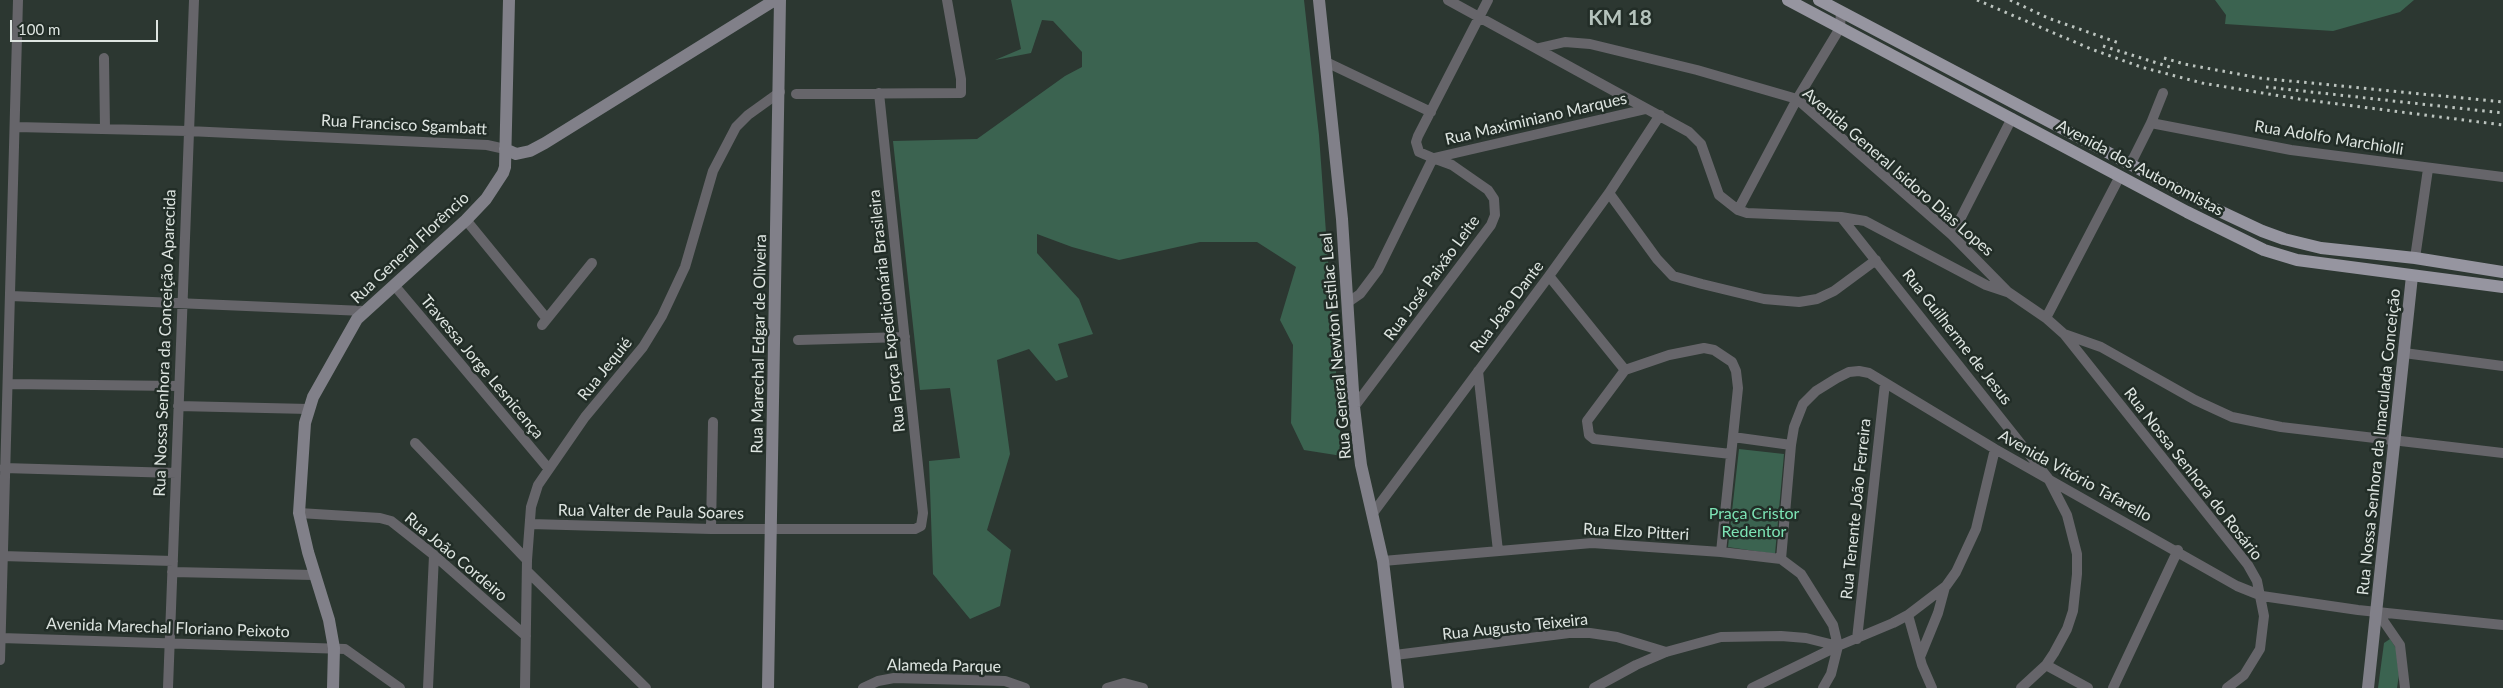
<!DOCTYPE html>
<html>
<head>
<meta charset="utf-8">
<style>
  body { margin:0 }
  #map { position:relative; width:2503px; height:688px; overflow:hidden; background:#2c3731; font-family:Lato,sans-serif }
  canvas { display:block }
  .scale { position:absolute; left:10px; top:20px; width:148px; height:22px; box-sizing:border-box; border:2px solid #dee5e1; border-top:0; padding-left:6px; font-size:15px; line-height:18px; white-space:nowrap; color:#dee5e1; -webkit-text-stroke:4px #222d27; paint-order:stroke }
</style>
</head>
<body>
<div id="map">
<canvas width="2503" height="688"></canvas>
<div class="scale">100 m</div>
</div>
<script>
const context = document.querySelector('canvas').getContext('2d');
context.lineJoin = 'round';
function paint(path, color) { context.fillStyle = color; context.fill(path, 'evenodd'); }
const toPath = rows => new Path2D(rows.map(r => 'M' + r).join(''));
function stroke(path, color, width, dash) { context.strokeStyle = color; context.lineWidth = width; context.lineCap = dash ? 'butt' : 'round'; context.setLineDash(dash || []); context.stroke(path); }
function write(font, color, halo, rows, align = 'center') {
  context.font = font + ' Lato,sans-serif'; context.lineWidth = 5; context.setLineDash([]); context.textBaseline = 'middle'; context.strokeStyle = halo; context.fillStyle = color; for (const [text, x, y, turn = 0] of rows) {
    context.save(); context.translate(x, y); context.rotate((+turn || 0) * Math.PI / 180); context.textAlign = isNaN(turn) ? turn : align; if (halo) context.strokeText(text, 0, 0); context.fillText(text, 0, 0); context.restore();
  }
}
const green = toPath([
  [1011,0,1304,0,1319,135,1342,456,1304,450,1291,423,1293,345,1280,320,1296,267,1257,242,1200,242,1119,260,1072,247,1037,234,1037,253,1079,299,1093,334,1058,344,1068,377,1056,381,1029,349,997,360,1010,454,987,530,1011,550,1000,606,970,619,933,574,929,461,960,458,950,388,920,390,893,141,977,139,1065,76,1082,67,1082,52,1053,21,1042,20,1031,53,995,60,1021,49],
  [2215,0,2414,0,2400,12,2333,31,2225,24,2226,15],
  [1739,449,1784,454,1775,554,1728,547],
  [2390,639,2396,648,2399,675,2397,688,2378,688,2384,643]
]);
const street = toPath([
  [1448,0,1689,132,1701,144,1719,195,1738,210,1747,213,1841,217,1865,221,1986,285,2007,292],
  [1539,48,1565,42,1590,44,1697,70,1797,99,1952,235,2008,292,2046,318,2064,334,2248,565,2257,581,2264,616,2260,649,2244,675,2227,688],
  [104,58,105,129],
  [1326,62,1431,112],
  [796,94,961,93,961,79,947,0],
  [2151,123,2291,150,2503,177],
  [16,127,188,131,487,145,505,149],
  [1434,158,1646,109],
  [2130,165,2151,123,2163,93],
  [1609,193,1657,259,1673,276,1702,284,1764,299,1799,302,1817,299,1834,291,1876,260],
  [1738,210,1797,99,1840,28,1841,12],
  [1841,217,2048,478,2067,515,2077,554,2077,574,2073,611,2067,629,2054,653,2046,665,2021,688],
  [466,220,547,319],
  [1952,235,2012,118],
  [2415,258,2428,169],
  [1549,276,1625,370],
  [394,285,548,468],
  [11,296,364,311],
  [1347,303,1360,294,1378,270,1433,158,1419,152,1416,142,1418,136,1488,0],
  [2046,318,2120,176],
  [542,325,592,263],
  [2064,334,2101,347,2195,400,2232,417,2281,427,2503,453],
  [798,340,905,337],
  [2404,353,2503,366],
  [1625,370,1669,355,1704,348,1714,350,1732,362,1736,371,1738,388,1721,552],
  [1625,370,1587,421,1589,435,1594,439,1731,454],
  [1478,371,1498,551],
  [8,384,178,386],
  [178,406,309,409],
  [1354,407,1491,225,1495,215,1494,199,1488,190,1452,165,1433,158],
  [1733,437,1791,445],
  [415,443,527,560],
  [4,468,176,473],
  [299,513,380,518,391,521,434,555,526,636],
  [1373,513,1549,276,1609,193,1660,115],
  [530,524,711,529,915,529,921,526,923,513,879,93],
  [711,529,713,422],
  [2,556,173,561],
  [1781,559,1791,445,1794,427,1803,404,1816,391,1837,378,1849,372,1859,371,1869,373,1995,449,2237,586,2262,596,2358,610,2503,625],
  [1383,561,1592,543,1721,552,1781,559,1801,574,1833,625,1838,646,1831,674,1823,688],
  [527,571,646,688],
  [172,572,314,575],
  [2378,613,2400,645,2405,688],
  [1908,615,1922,665,1932,688],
  [1,638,345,649,400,688],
  [1857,639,1885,383],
  [1395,655,1569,633,1590,633,1617,637,1666,652],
  [1920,657,1938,613,1945,587],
  [0,660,18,0],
  [2046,665,2088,688],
  [168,688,194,0],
  [428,688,434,555],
  [525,688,527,560,531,507,538,485,585,417,643,347,662,316,685,267,713,171,736,127,748,115,780,92],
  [863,688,878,681,894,678,1005,681,1025,688],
  [1107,688,1124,683,1143,688],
  [1594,688,1636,665,1666,652,1721,637,1781,636,1806,638,1838,646],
  [1752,688,1838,646,1893,623,1908,615,1946,586,1956,572,1976,529,1995,449],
  [2113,688,2178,550]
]);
const secondary = toPath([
  [1319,0,1342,219,1354,407,1361,465,1383,561,1398,688],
  [505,149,516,154,530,151,545,143,775,0],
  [333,688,334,648,329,620,308,552,299,513,305,423,313,397,357,319,466,220,486,199,503,173,505,167,509,0],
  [768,688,780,0],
  [2368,688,2412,276]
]);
const primary = toPath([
  [1788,0,2187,212,2264,250,2297,260,2503,287],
  [1819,0,2213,208,2262,231,2284,239,2321,248,2415,258,2503,272]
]);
const rail = toPath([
  [1977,0,2091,49,2141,67,2202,83,2299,99,2503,125],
  [2010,0,2048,18,2119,43],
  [2103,46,2173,68],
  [2164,58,2184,64,2260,78,2503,102],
  [2266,87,2503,113]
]);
const streetNames = [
  ["Rua Maximiniano Marques",1536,119,-13],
  ["Rua Francisco Sgambatt",404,125,3],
  ["Rua Adolfo Marchiolli",2329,138,9],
  ["Avenida dos Autonomistas",2140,168,28],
  ["Avenida General Isidoro Dias Lopes",1898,172,41],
  ["Rua General Florêncio",410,248,-43],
  ["Rua José Paixão Leite",1432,278,-54],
  ["Rua João Dante",1507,307,-53],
  ["Rua Força Expedicionária Brasileira",887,311,-96],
  ["Rua Guilherme de Jesus",1957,337,52],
  ["Rua Nossa Senhora da Conceição Aparecida",165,343,-88],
  ["Rua Marechal Edgar de Oliveira",759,344,-89],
  ["Rua General Newton Estilac Leal",1336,346,-95],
  ["Travessa Jorge Lesnicença",482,367,50],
  ["Rua Jequié",605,369,-51],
  ["Rua Nossa Senhora da Imaculada Conceição",2379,442,-84],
  ["Rua Nossa Senhora do Rosário",2193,474,52],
  ["Avenida Vitório Tafarello",2075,476,29],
  ["Rua Tenente João Ferreira",1856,509,-84],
  ["Rua Valter de Paula Soares",651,512,1],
  ["Rua Elzo Pitteri",1636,532,3],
  ["Rua João Cordeiro",456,557,40],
  ["Rua Augusto Teixeira",1515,627,-6],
  ["Avenida Marechal Floriano Peixoto",168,628,2],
  ["Alameda Parque",944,666,1]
];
const parkNames = [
  ["Praça Cristor",1754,514],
  ["Redentor",1754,532]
];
const districtNames = [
  ["KM 18",1620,18]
];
paint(green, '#3b6350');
stroke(street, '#66656a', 10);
stroke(secondary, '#818089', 12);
stroke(primary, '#9695a0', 12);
stroke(rail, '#bcc4bf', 3, [2.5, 5]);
write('16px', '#dee5e1', '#222d27', streetNames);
write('16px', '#7de4b5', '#222d27', parkNames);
write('bold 21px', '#b5c3bc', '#222d27', districtNames);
</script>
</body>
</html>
